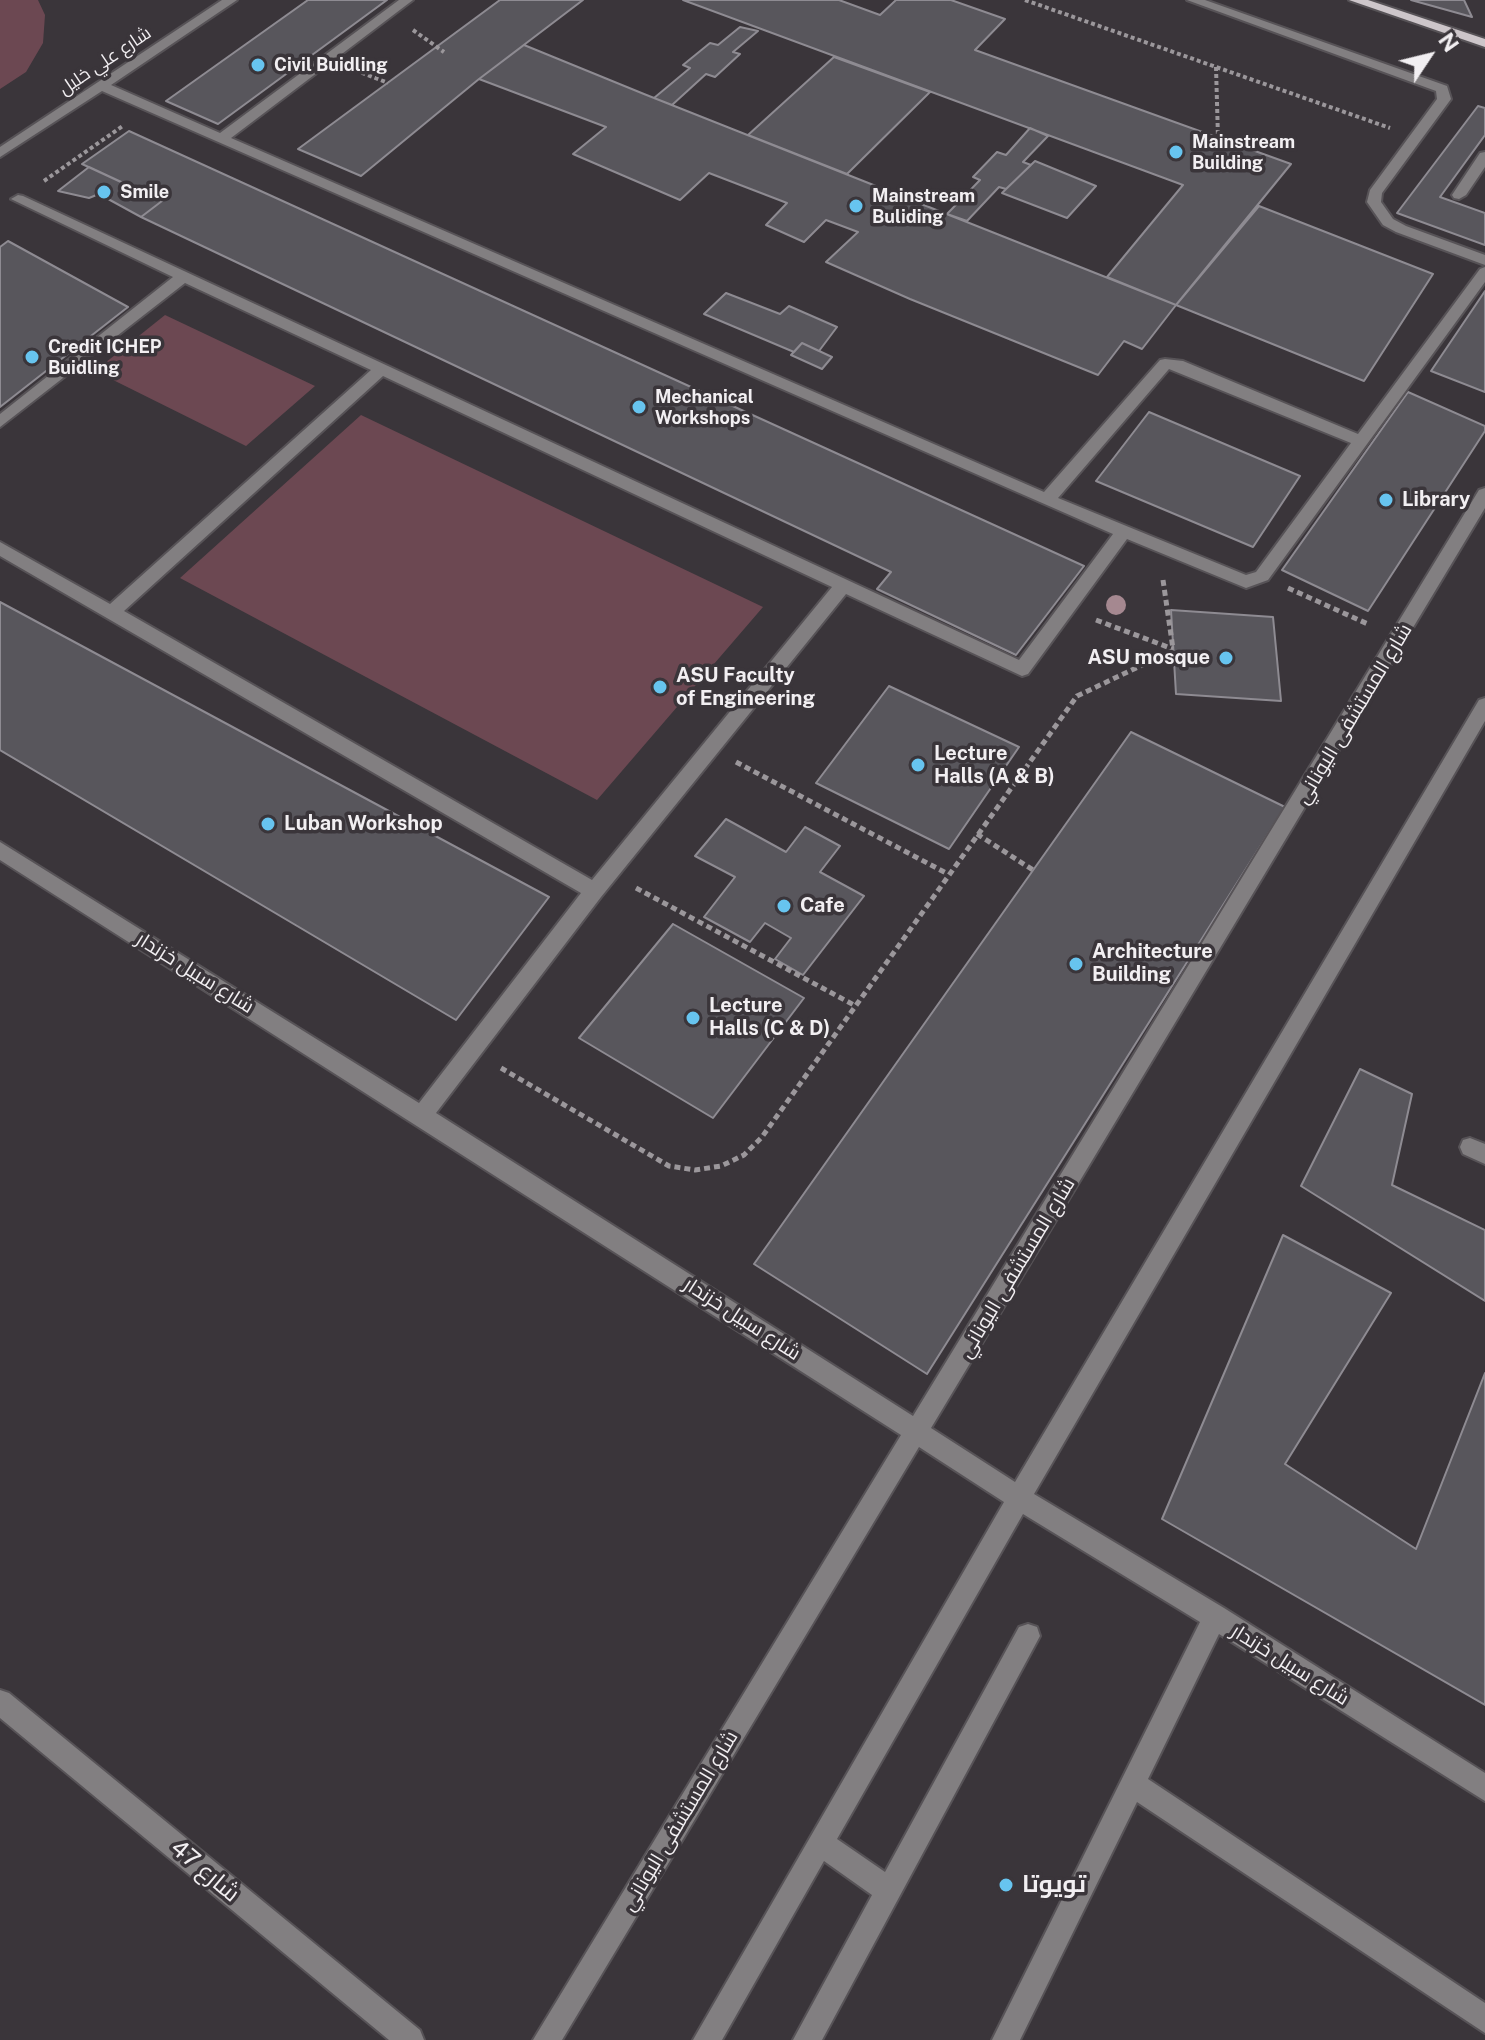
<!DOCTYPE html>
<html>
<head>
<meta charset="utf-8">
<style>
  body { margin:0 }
  #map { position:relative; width:1485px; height:2040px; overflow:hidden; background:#3a353a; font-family:"Public Sans",sans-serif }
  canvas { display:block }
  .north { position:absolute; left:1389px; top:16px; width:80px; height:80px; -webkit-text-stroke:6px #3a353a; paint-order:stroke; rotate:55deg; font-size:22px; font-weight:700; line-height:32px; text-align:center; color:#f2eff2 }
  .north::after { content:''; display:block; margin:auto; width:28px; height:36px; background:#f2eff2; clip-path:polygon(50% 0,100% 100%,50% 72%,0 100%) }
</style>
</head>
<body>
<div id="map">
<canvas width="1485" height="2040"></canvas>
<div class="north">N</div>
</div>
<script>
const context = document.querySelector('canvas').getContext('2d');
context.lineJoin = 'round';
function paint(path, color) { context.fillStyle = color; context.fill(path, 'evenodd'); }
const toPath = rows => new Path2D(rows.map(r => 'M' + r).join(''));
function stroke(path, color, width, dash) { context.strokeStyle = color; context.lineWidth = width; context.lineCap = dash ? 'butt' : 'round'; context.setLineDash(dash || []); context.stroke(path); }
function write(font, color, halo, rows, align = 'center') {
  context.font = font + ' "Public Sans",Cairo,sans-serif'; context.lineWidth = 7; context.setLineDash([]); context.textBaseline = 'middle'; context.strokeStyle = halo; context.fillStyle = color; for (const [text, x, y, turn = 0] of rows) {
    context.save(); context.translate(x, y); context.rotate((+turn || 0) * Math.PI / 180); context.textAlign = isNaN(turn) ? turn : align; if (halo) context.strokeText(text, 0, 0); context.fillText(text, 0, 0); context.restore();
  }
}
const green = toPath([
  [0,0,38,0,45,15,43,43,26,72,0,89],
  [165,315,315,386,246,446,95,371],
  [361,415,763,607,597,800,180,578]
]);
const building = toPath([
  [308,0,387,0,218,124,166,101,308,0],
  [500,0,583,0,479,79,361,176,298,149,500,0],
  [683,0,839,0,880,15,896,0,951,0,1005,19,975,50,1291,164,1176,305,1107,277,1183,185,683,0],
  [1411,0,1464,0,1472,17,1411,0],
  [740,27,758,31,733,52,740,54,715,77,706,74,672,105,654,98,690,68,683,65,710,43,718,45,740,27],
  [524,45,644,94,1176,305,1142,349,1124,341,1098,375,910,299,826,262,858,232,826,220,804,242,766,225,787,203,709,173,680,200,573,154,606,127,479,79,524,45],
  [834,57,930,92,847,174,748,135,834,57],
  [1478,106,1485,108,1485,135,1440,197,1485,213,1485,245,1397,213,1478,106],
  [1030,128,1048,136,1023,162,1031,165,1006,189,999,187,967,221,947,214,980,180,973,177,997,152,1006,155,1030,128],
  [129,131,1084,566,1016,655,877,589,891,572,141,217,162,201,82,164,129,131],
  [1035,161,1096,186,1067,218,1002,193,1035,161],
  [89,167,162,201,141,217,99,194,89,198,58,191,89,167],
  [1259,206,1433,274,1364,381,1176,305,1259,206],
  [8,241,128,307,0,407,0,247,8,241],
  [1485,291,1485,392,1431,371,1485,291],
  [726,293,780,314,789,306,837,327,819,351,802,343,794,352,704,314,726,293],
  [802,343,832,357,822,369,791,355,802,343],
  [1408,392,1485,426,1485,431,1368,611,1282,570,1408,392],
  [1149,412,1300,476,1253,547,1096,481,1149,412],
  [0,602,549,897,456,1020,0,750,0,602],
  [1171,610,1273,617,1281,701,1176,694,1171,610],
  [889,686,1019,747,949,849,816,783,889,686],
  [1131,732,1285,807,927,1374,754,1264,1131,732],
  [726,819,786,852,805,827,840,846,820,872,864,896,803,975,775,959,791,938,765,923,750,942,704,917,735,877,695,856,726,819],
  [673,924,804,998,713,1118,579,1038,673,924],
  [1360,1069,1412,1094,1392,1185,1485,1230,1485,1301,1301,1186,1360,1069],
  [1283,1235,1391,1293,1285,1464,1416,1549,1485,1373,1485,1705,1162,1519,1283,1235]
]);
const pathFar1 = toPath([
  [1025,0,1390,128],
  [413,30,444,52],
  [1216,67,1218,138],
  [355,70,388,83],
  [44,181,124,125]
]);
const path = toPath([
  [1163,580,1173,649],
  [1288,588,1370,625],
  [1096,620,1173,649],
  [736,762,948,874],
  [977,834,1033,870],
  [636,888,854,1005],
  [501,1068,669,1166,695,1170,721,1166,744,1155,762,1137,1077,696,1174,650]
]);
const minor = toPath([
  [222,0,237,0,111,85,220,133,399,0,413,0,231,138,1044,492,1160,360,1165,359,1183,361,1358,434,1480,269,1485,267,1485,282,1268,580,1246,588,1127,539,1028,674,1022,676,846,594,601,897,436,1113,913,1416,1479,490,1485,488,1485,508,931,1428,1015,1482,1479,700,1485,698,1485,721,1034,1494,1224,1608,1485,1773,1485,1801,1219,1634,1148,1779,1485,2003,1485,2033,1137,1802,1020,2040,992,2040,1200,1622,1023,1514,837,1839,885,1872,1019,1627,1028,1624,1037,1627,1040,1636,822,2040,793,2040,872,1895,824,1861,722,2040,693,2040,1004,1502,919,1447,562,2040,533,2040,901,1435,0,860,0,842,419,1103,581,893,0,556,0,542,110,604,371,370,185,283,0,427,0,414,173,277,11,199,18,195,23,196,1019,660,1113,534,102,91,0,157,0,147,222,0],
  [1169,369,1351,443,1256,572,1246,575,1058,498,1169,369],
  [383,376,832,587,592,880,124,611,383,376],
  [1187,0,1205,0,1447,86,1451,99,1382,193,1381,202,1393,219,1406,226,1485,255,1485,265,1396,232,1383,225,1367,202,1370,190,1437,99,1436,91,1187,0],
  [1485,152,1485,167,1466,195,1459,199,1454,198,1452,195,1480,153,1485,152],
  [1470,1138,1485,1144,1485,1164,1463,1154,1460,1147,1463,1140,1470,1138],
  [0,1690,9,1693,420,2030,424,2040,389,2040,0,1718,0,1690]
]);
const major = toPath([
  [1349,0,1368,0,1485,39,1485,47,1349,0]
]);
const trees = [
  [1116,605]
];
const markers = [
  [258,65,8,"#67c4ef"],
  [1176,152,8,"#67c4ef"],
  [104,192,8,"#67c4ef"],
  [856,206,8,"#67c4ef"],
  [32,357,8,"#67c4ef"],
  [639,407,8,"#67c4ef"],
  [1386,500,8,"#67c4ef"],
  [1226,658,8,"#67c4ef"],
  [660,687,8,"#67c4ef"],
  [918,765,8,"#67c4ef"],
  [268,824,8,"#67c4ef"],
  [784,906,8,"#67c4ef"],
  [1076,964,8,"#67c4ef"],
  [693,1018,8,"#67c4ef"],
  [1006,1885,8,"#67c4ef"]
];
const farStreetnames = [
  ["شارع علي خليل",105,61,-34]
];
const farPoinames = [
  ["Civil Buidling",274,65],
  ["Mainstream",1192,142],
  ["Building",1192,163],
  ["Smile",120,192],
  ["Mainstream",872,196],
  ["Buliding",872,217],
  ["Credit ICHEP",48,347],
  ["Buidling",48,368],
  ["Mechanical",655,397],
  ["Workshops",655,418]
];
const poiNames = [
  ["Library",1402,500],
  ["ASU mosque",1210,658,"right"],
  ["ASU Faculty",676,676],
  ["of Engineering",676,699],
  ["Lecture",934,754],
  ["Halls (A & B)",934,777],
  ["Luban Workshop",284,824],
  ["Cafe",800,906],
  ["Architecture",1092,952],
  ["Building",1092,975],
  ["Lecture",709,1006],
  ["Halls (C & D)",709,1029]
];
const streetNames = [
  ["شارع المستشفى اليوناني",1354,714,-59],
  ["شارع سبيل خزندار",195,973,32],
  ["شارع المستشفى اليوناني",1017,1268,-59],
  ["شارع سبيل خزندار",742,1319,33],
  ["شارع سبيل خزندار",1290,1665,32],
  ["شارع المستشفى اليوناني",680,1821,-59]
];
const nearStreetnames = [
  ["شارع 47",205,1871,40]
];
const nearPoinames = [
  ["تويوتا",1022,1885]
];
paint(green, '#6c4852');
paint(building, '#58565c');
stroke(building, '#8e8b92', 2);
stroke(minor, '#575357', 4);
stroke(major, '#575357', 4);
stroke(pathFar1, '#9b979b', 4, [4, 3]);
stroke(path, '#9b979b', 5, [6, 4]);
paint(minor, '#827f81');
paint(major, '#cdc6ca');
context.fillStyle = '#a58890';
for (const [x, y] of trees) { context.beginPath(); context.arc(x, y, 10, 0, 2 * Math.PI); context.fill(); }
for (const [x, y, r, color] of markers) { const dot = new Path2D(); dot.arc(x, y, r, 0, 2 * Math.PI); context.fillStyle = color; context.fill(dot); stroke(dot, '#3a353a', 3); }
write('18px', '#f2eff2', '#3a353a', farStreetnames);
write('bold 18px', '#f2eff2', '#3a353a', farPoinames, 'left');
write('bold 20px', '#f2eff2', '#3a353a', poiNames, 'left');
write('20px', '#f2eff2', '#3a353a', streetNames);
write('24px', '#f2eff2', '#3a353a', nearStreetnames);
write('bold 24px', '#f2eff2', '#3a353a', nearPoinames, 'left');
</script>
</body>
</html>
